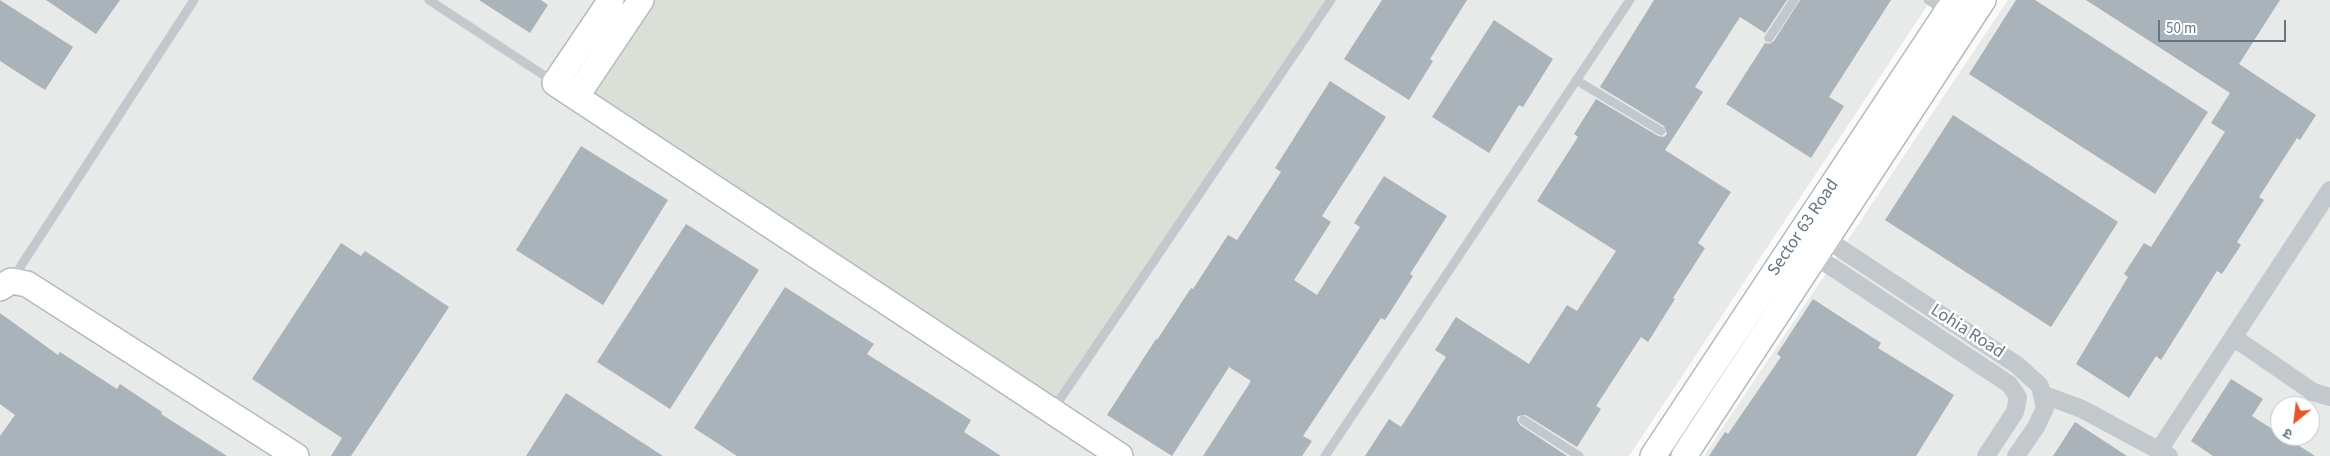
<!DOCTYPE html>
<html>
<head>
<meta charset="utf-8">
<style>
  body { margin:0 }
  #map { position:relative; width:2330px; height:456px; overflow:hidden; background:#fafaf8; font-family:"Source Sans 3","Noto Sans Devanagari",sans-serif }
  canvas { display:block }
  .north { position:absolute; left:2270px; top:396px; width:50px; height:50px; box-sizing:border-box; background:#fff; border:1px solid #c1c8cd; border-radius:50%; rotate:209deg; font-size:14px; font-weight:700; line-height:20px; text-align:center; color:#657683 }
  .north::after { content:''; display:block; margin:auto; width:18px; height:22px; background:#e4572e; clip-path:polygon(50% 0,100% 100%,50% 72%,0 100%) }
  .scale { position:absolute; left:2158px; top:20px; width:128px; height:22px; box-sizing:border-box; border:2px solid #657683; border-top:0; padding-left:6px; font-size:15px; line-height:18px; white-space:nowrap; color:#657683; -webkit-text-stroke:4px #fff; paint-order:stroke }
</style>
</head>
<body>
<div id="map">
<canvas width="2330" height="456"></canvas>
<div class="north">उ</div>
<div class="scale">50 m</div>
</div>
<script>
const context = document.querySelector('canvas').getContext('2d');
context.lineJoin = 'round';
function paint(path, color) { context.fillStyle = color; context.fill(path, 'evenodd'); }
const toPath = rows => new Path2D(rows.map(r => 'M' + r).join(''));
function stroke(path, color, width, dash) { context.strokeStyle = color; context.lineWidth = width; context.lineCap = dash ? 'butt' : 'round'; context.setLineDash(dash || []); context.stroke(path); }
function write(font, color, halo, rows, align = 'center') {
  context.font = font + ' "Source Sans 3",sans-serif'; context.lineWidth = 5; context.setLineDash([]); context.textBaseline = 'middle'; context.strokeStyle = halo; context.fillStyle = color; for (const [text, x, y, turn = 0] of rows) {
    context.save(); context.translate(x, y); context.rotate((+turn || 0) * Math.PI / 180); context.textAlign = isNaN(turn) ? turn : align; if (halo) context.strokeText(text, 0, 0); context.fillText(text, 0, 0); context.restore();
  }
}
const built = toPath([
  [0,0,1931,0,1629,456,0,456],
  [2008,0,2330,0,2330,456,1704,456],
  [2280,406,2310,406,2310,436,2280,436]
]);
const green = toPath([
  [614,0,1331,0,1052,411,555,83]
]);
const building = toPath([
  [0,0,73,47,45,90,0,61],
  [46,0,120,0,96,34],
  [479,0,541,0,548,5,530,33],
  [1382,0,1467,0,1430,59,1433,61,1409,100,1344,59],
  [1654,0,1787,0,1765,33,1740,17,1695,87,1703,92,1665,150,1731,192,1698,243,1705,248,1673,298,1675,299,1648,342,1641,337,1596,406,1601,409,1577,447,1526,415,1518,416,1517,420,1520,425,1567,456,1365,456,1389,419,1401,427,1446,357,1435,350,1456,317,1529,364,1567,305,1577,311,1616,251,1537,201,1578,137,1574,134,1596,99,1658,136,1664,137,1667,134,1664,126,1600,87],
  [1800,0,1891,0,1829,97,1844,106,1811,158,1726,104,1765,43,1769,44,1774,41],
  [2016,0,2035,0,2208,112,2155,194,1969,74],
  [2086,0,2280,0,2239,64,2316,115,2300,140,2297,138,2259,197,2264,200,2237,242,2241,245,2222,274,2217,271,2161,360,2156,356,2129,398,2076,364,2128,277,2124,274,2144,243,2151,247,2225,132,2211,123,2230,93],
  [1494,20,1553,59,1523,107,1519,105,1489,153,1432,117],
  [1330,81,1386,117,1322,216,1331,222,1294,280,1317,295,1360,227,1354,223,1384,176,1447,216,1410,274,1413,276,1385,320,1381,318,1303,436,1312,441,1302,456,1203,456,1251,381,1229,367,1172,456,1107,415,1156,339,1157,340,1191,288,1193,289,1228,235,1237,240,1281,172,1275,168],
  [1953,115,2118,222,2051,327,1885,220],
  [581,146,668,200,603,305,516,250],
  [686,224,759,270,670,409,597,362],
  [341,243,361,256,365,251,449,307,351,456,331,456,342,438,252,379],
  [785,287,874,344,867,354,971,420,964,432,1001,456,737,456,694,428],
  [1813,299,1881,343,1878,348,1954,395,1916,456,1709,456,1725,432,1728,434,1781,357,1777,354],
  [0,313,58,355,60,352,117,389,120,384,162,412,161,414,227,456,0,456,0,436,15,415,0,404],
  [2231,379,2263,399,2252,416,2280,434,2280,436,2284,436,2315,456,2213,456,2191,441],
  [566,393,663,456,526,456],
  [2075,422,2127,456,2053,456]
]);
const lane = toPath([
  [429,0,554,82],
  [1928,0,1947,12],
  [1769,38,1794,0],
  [1576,80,1661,131],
  [13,278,194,0],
  [1052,411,1331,0],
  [1523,420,1579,456],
  [1325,456,1630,0]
]);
const street = toPath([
  [1817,233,2017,365,2040,386,2045,408,2036,427,2016,456],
  [1806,250,2009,384,2018,397,2015,412,1986,456],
  [2233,337,2313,392,2330,397],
  [2042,394,2082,409,2169,456],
  [2159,450,2330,190]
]);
const secondary = toPath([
  [611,0,555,83,1120,456],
  [576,97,641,0],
  [0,288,11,281,27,284,296,456],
  [1653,456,1955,0],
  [1684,456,1983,0]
]);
const streetNames = [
  ["Sector 63 Road",1804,228,-56],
  ["Lohia Road",1967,332,33]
];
paint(built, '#e8e9e9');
paint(green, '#dadfd7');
paint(building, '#aab3b9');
stroke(secondary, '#b3babf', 28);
stroke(lane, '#c3c8cc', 9);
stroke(street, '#c3c8cc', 18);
stroke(secondary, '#fff', 25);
write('18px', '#657683', '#fff', streetNames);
</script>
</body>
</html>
